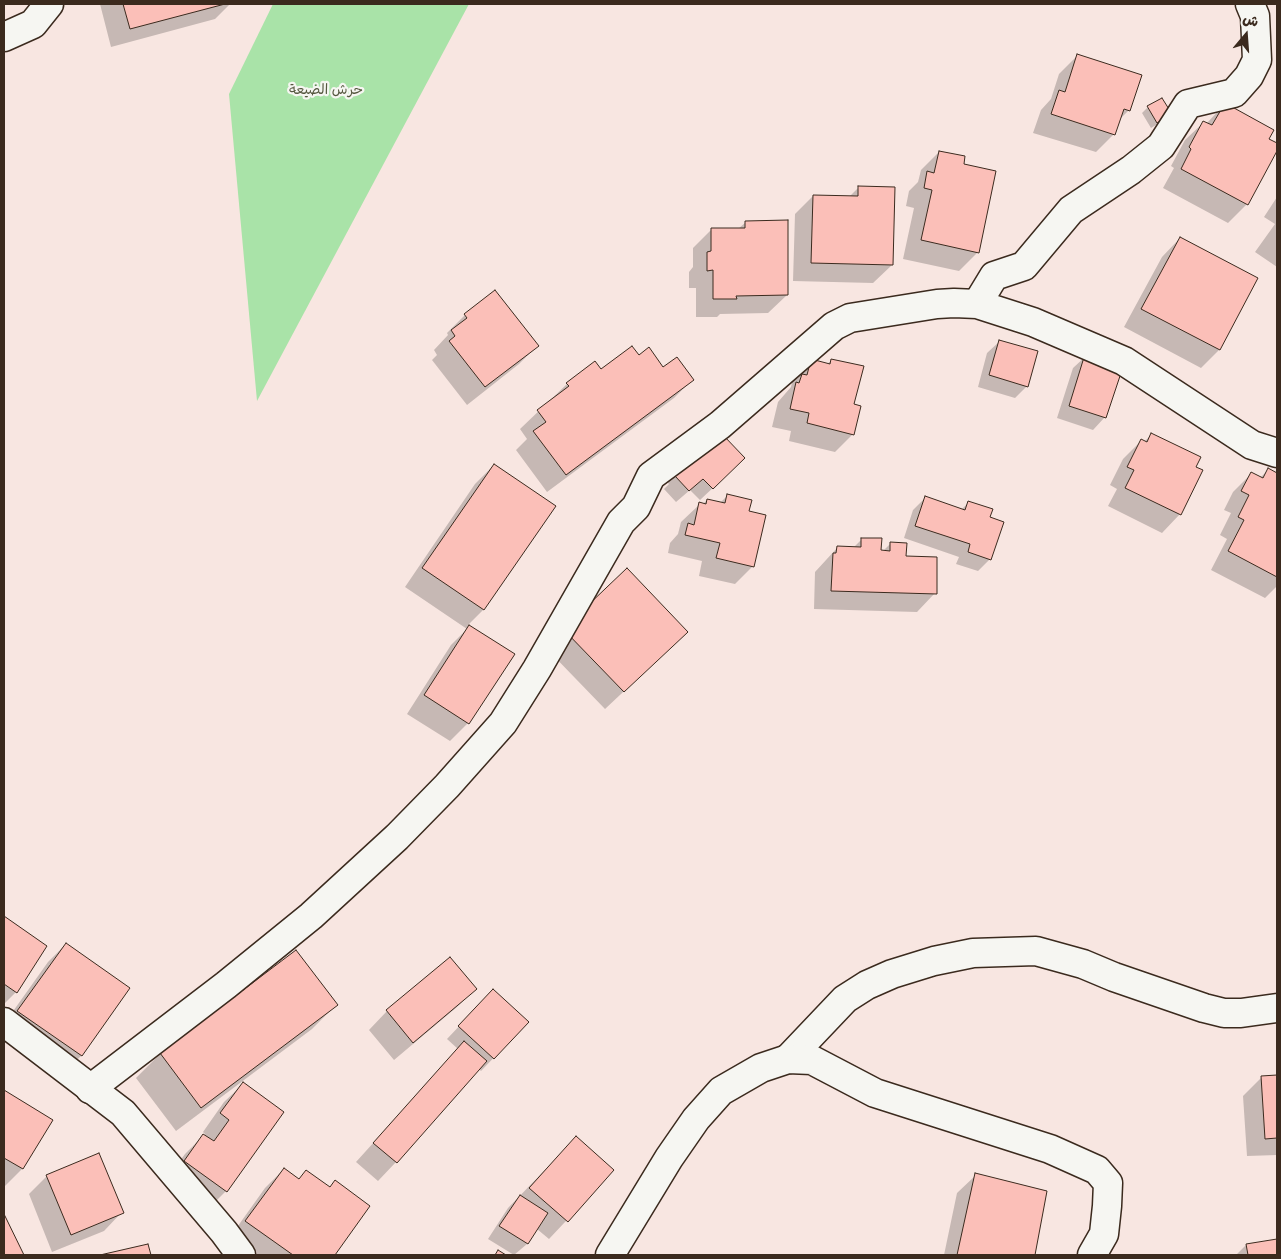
<!DOCTYPE html>
<html>
<head>
<meta charset="utf-8">
<style>
  body { margin:0 }
  #map { position:relative; width:1281px; height:1259px; overflow:hidden; background:#f8e6e1; font-family:"Balsamiq Sans","Playpen Sans Arabic",sans-serif }
  canvas { display:block }
  .frame { position:absolute; inset:0; border:5px solid #3b2a1e; pointer-events:none }
  .north { position:absolute; left:1221px; top:10px; width:50px; height:50px; -webkit-text-stroke:4px #f6f6f2; paint-order:stroke; rotate:18deg; font-size:14px; font-weight:700; line-height:20px; text-align:center; color:#3b2a1e }
  .north::after { content:''; display:block; margin:auto; width:18px; height:22px; background:#3b2a1e; clip-path:polygon(50% 0,100% 100%,50% 72%,0 100%) }
</style>
</head>
<body>
<div id="map">
<canvas width="1281" height="1259"></canvas>
<div class="frame"></div>
<div class="north">ش</div>
</div>
<script>
const context = document.querySelector('canvas').getContext('2d');
context.lineJoin = 'round';
function paint(path, color) { context.fillStyle = color; context.fill(path, 'evenodd'); }
const toPath = rows => new Path2D(rows.map(r => 'M' + r).join(''));
function stroke(path, color, width, dash) { context.strokeStyle = color; context.lineWidth = width; context.lineCap = dash ? 'butt' : 'round'; context.setLineDash(dash || []); context.stroke(path); }
function write(font, color, halo, rows, align = 'center') {
  context.font = font + ' "Balsamiq Sans","Playpen Sans Arabic",sans-serif'; context.lineWidth = 4.5; context.setLineDash([]); context.textBaseline = 'middle'; context.strokeStyle = halo; context.fillStyle = color; for (const [text, x, y, turn = 0] of rows) {
    context.save(); context.translate(x, y); context.rotate((+turn || 0) * Math.PI / 180); context.textAlign = isNaN(turn) ? turn : align; if (halo) context.strokeText(text, 0, 0); context.fillText(text, 0, 0); context.restore();
  }
}
const green = toPath([
  [273,4,469,4,257,401,229,94]
]);
const shadow = toPath([
  [100,4,230,4,215,19,111,47],
  [1077,56,1129,110,1118,121,1114,134,1096,152,1033,133,1041,110,1051,99,1059,74],
  [1162,99,1164,120,1151,128,1142,113,1148,107],
  [1225,104,1268,140,1277,145,1277,149,1246,205,1228,223,1163,188,1174,168,1171,166,1185,140,1204,122,1206,124],
  [939,152,962,165,978,252,959,271,903,259,914,208,906,206,909,191,918,182,921,170],
  [859,187,892,265,873,283,793,281,795,214,813,196,849,197],
  [1277,197,1277,267,1255,252,1275,224,1264,217],
  [746,222,787,295,768,313,720,314,717,317,696,317,696,288,689,288,689,272,693,267,693,248,712,229,738,229],
  [1180,238,1256,279,1219,350,1201,368,1124,327,1162,257],
  [465,315,537,346,519,364,467,405,432,360,437,355,434,350,448,335,447,333],
  [1000,341,1027,386,1015,398,978,387,987,353],
  [1086,356,1105,417,1093,430,1057,418,1073,368],
  [639,357,663,369,692,380,674,398,547,492,516,450,527,439,520,429,567,384],
  [812,360,827,364,832,360,853,405,853,434,835,452,789,441,791,431,772,427,778,402,791,387,793,378],
  [1152,434,1195,467,1180,514,1162,533,1108,506,1117,489,1110,485,1123,459,1141,441,1144,442],
  [494,465,554,507,483,610,468,625,513,654,468,723,450,741,407,714,451,645,467,629,405,587,475,484],
  [693,465,732,470,700,500,690,490,676,502,664,489,669,484,665,480,677,468],
  [1268,470,1277,475,1277,586,1265,598,1211,570,1227,539,1220,535,1231,513,1224,510,1233,492,1251,474,1260,478],
  [728,495,747,512,753,566,735,584,699,576,702,561,668,553,670,543,678,534,681,522,700,504,703,504,707,500,720,503],
  [925,498,961,510,969,502,989,518,990,559,978,571,956,564,959,557,904,538,913,510],
  [862,539,880,552,882,552,891,543,905,557,935,593,917,612,814,609,815,572,837,548,853,548],
  [564,630,668,650,605,709,546,648],
  [4,918,46,947,16,992,4,1004],
  [66,944,128,989,81,1056,62,1074,4,1024,48,962],
  [296,952,336,1005,312,1029,176,1131,136,1078,160,1054],
  [450,959,475,989,457,1007,394,1060,369,1030,387,1011],
  [481,1003,527,1023,481,1071,479,1069,396,1162,378,1181,356,1162,458,1049,447,1039],
  [1277,1076,1277,1155,1247,1156,1243,1096,1262,1077],
  [243,1084,226,1191,208,1209,166,1180,185,1154,205,1134,203,1132,224,1102],
  [4,1092,51,1120,22,1169,4,1187],
  [576,1138,613,1171,549,1239,537,1229,527,1244,514,1255,488,1239,508,1208],
  [284,1169,298,1180,306,1172,329,1188,335,1182,369,1206,333,1255,250,1255,228,1240,265,1188],
  [976,1175,1046,1191,1033,1255,944,1255,957,1193],
  [47,1176,122,1212,104,1231,52,1252,29,1194],
  [4,1217,23,1255,4,1255],
  [1277,1240,1277,1255,1236,1255,1246,1245]
]);
const building = toPath([
  [123,4,225,4,130,29,123,4],
  [1077,54,1142,75,1130,111,1124,109,1115,135,1051,114,1059,90,1065,92,1077,54],
  [1162,98,1172,114,1157,123,1147,106,1162,98],
  [1225,103,1274,130,1269,139,1277,143,1277,151,1248,205,1181,169,1191,149,1189,147,1203,121,1212,125,1225,103],
  [939,151,965,156,964,164,996,171,979,253,921,240,932,190,924,188,927,171,934,173,939,151],
  [858,186,895,187,893,265,811,263,813,195,858,196,858,186],
  [788,220,788,295,736,296,737,299,713,299,713,270,707,271,707,252,711,251,711,228,745,228,745,221,788,220],
  [1180,237,1258,278,1220,350,1141,309,1180,237],
  [495,290,539,346,485,387,449,341,455,336,451,330,467,318,464,314,495,290],
  [999,340,1038,351,1028,387,989,375,999,340],
  [632,346,639,355,649,347,663,367,677,357,694,380,566,475,533,431,546,422,537,410,569,386,566,383,595,361,601,369,632,346],
  [1085,354,1123,367,1106,418,1069,406,1085,354],
  [811,359,830,364,831,359,864,366,854,404,861,406,854,435,807,423,809,413,790,409,796,382,799,383,802,374,807,375,811,359],
  [1151,433,1201,457,1196,467,1203,470,1181,515,1125,488,1134,470,1127,467,1141,439,1147,442,1151,433],
  [723,435,745,458,713,489,703,479,689,491,675,476,680,472,676,467,688,457,693,463,723,435],
  [494,464,556,506,484,610,422,568,494,464],
  [1268,468,1277,473,1277,577,1228,551,1244,520,1238,517,1249,495,1241,491,1251,472,1263,478,1268,468],
  [727,494,752,500,749,511,766,515,754,567,716,558,720,543,685,535,688,523,694,525,699,502,706,504,707,499,725,503,727,494],
  [925,496,965,510,968,501,993,509,990,517,1004,522,991,560,968,552,970,544,915,526,925,496],
  [861,538,882,538,881,550,890,551,890,542,907,543,906,556,937,557,937,594,831,591,833,553,836,553,837,546,861,547,861,538],
  [627,568,688,632,624,692,563,629,627,568],
  [469,625,515,654,469,724,424,695,469,625],
  [4,916,47,946,17,993,4,984,4,916],
  [66,943,130,988,82,1056,17,1011,66,943],
  [296,950,338,1005,201,1108,160,1053,296,950],
  [450,957,477,989,413,1043,386,1010,450,957],
  [493,989,529,1022,494,1059,458,1026,493,989],
  [464,1041,487,1061,397,1163,373,1143,464,1041],
  [1277,1075,1277,1138,1265,1139,1261,1076,1277,1075],
  [243,1082,284,1112,227,1192,184,1161,203,1134,214,1141,229,1120,220,1113,243,1082],
  [4,1090,53,1120,23,1169,4,1158,4,1090],
  [576,1136,614,1170,568,1222,529,1188,576,1136],
  [99,1153,124,1213,71,1235,46,1175,99,1153],
  [284,1168,299,1179,306,1170,330,1187,335,1180,370,1206,335,1255,293,1255,245,1221,284,1168],
  [975,1173,1047,1191,1035,1255,957,1255,975,1173],
  [520,1195,548,1213,528,1244,499,1226,520,1195],
  [4,1214,24,1255,4,1255,4,1214],
  [1277,1239,1277,1255,1248,1255,1246,1244,1277,1239],
  [148,1244,151,1255,100,1255,148,1244],
  [498,1250,506,1255,495,1255,498,1250]
]);
const minor = toPath([
  [4,37,33,24,49,4],
  [977,304,994,276,1024,266,1071,210,1131,170,1161,146,1188,104,1234,93,1249,76,1257,60,1255,16,1250,4],
  [788,1059,845,999,867,985,892,974,934,961,973,953,1036,951,1083,964,1114,977,1204,1008,1224,1013,1241,1013,1277,1008],
  [90,1089,226,985,311,916,397,837,447,786,503,723,537,669,621,522,636,507,651,476,720,425,834,326,850,318,937,304,954,303,977,304,1033,322,1124,361,1252,445,1277,453]
]);
const tertiary = toPath([
  [4,1022,123,1113,224,1232,241,1255],
  [610,1255,669,1158,696,1119,721,1091,761,1068,788,1059,812,1060,875,1093,1050,1149,1097,1170,1108,1183,1107,1206,1104,1234,1092,1255]
]);
const parkNames = [
  ["حرش الضيعة",326,90]
];
paint(green, '#a9e3a8');
paint(shadow, '#0003');
paint(building, '#fbbfb8');
stroke(building, '#3b2a1e', 1);
stroke(minor, '#3b2a1e', 31);
stroke(tertiary, '#3b2a1e', 31);
stroke(minor, '#f6f6f2', 28);
stroke(tertiary, '#f6f6f2', 28);
write('14px', '#565840', '#f6f6f2', parkNames);
</script>
</body>
</html>
